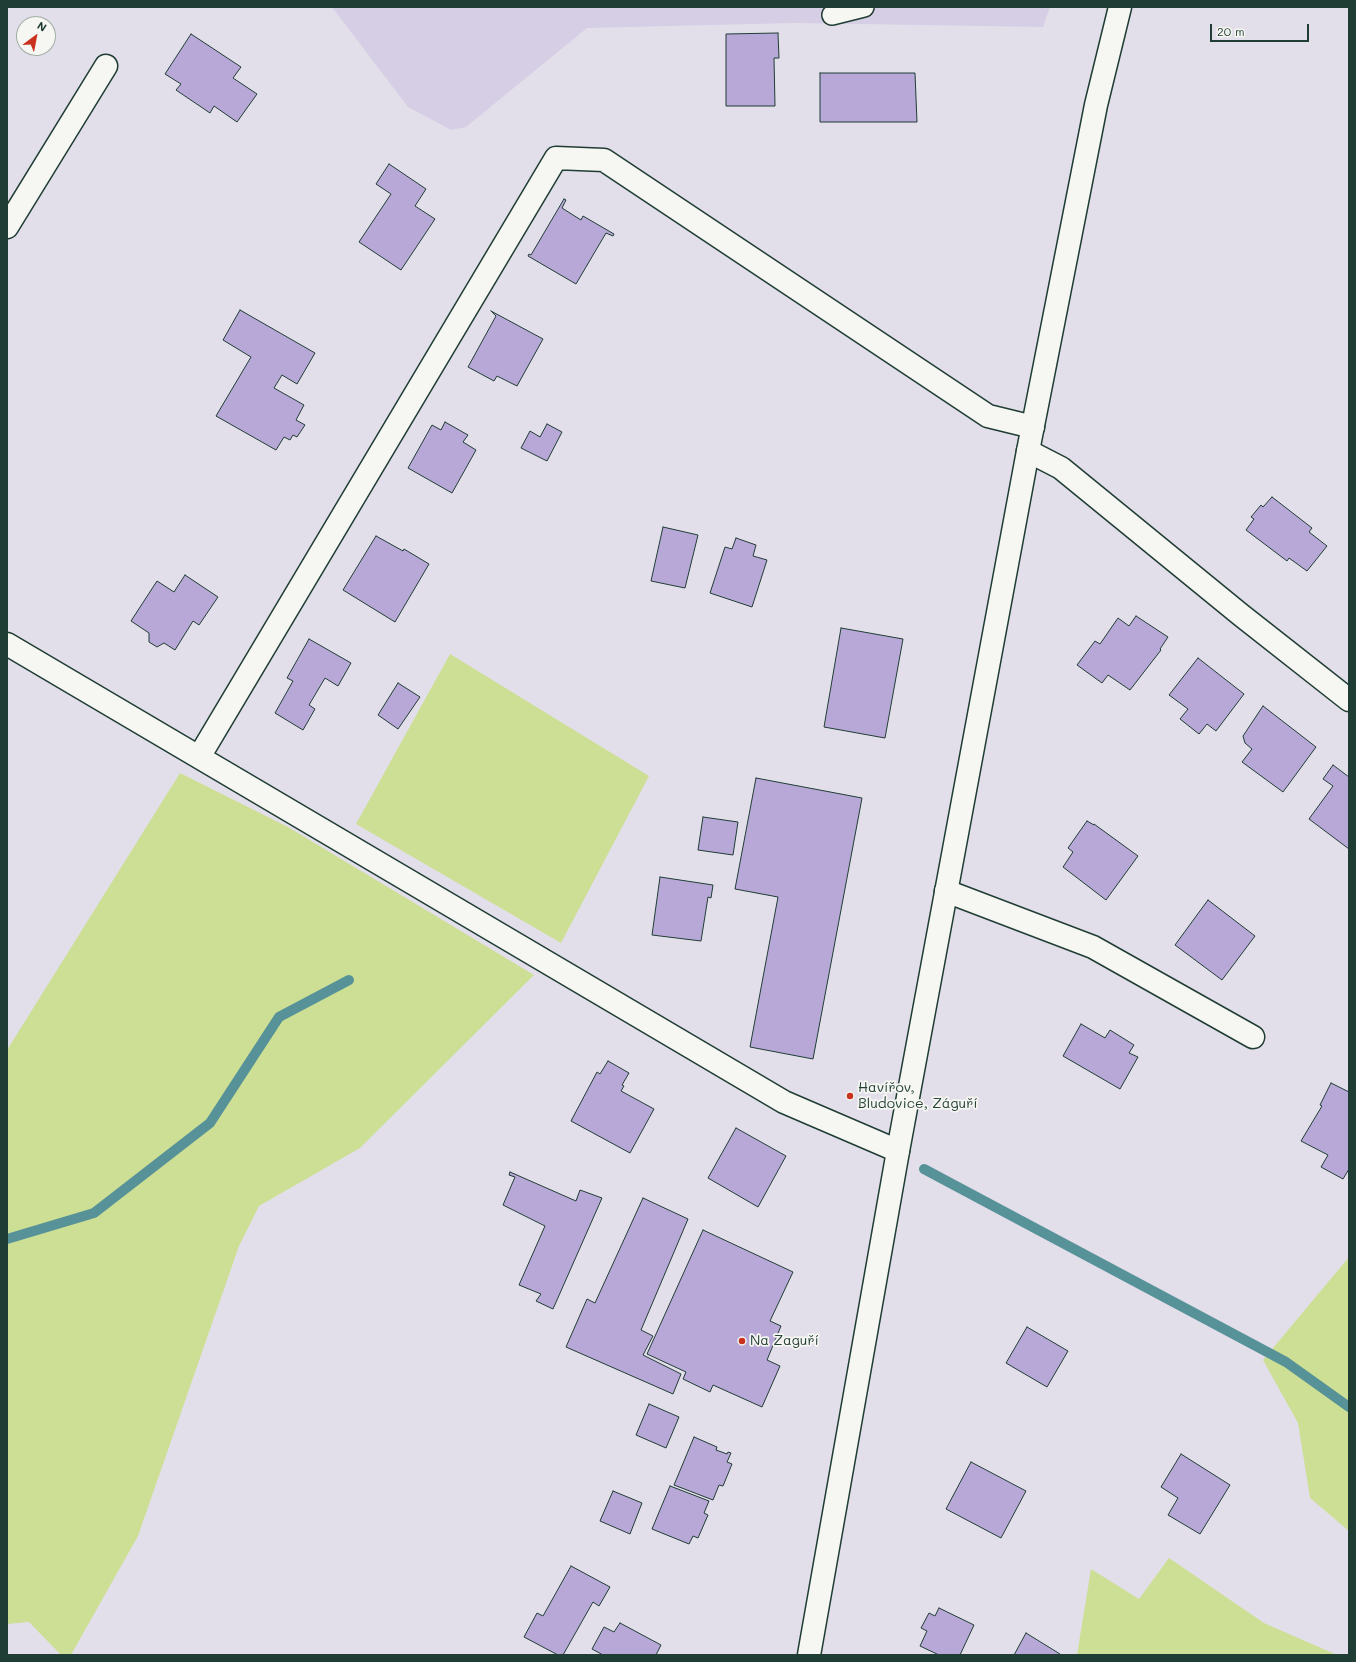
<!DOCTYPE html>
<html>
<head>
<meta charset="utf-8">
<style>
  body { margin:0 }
  #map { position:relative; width:1356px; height:1662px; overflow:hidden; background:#e3dfea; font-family:Mali,sans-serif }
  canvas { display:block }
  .frame { position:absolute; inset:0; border:8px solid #1f3d34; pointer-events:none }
  .north { position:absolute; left:16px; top:16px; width:40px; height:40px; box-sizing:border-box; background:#f6f6f2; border:1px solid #a0aca6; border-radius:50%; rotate:32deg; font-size:11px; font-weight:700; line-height:16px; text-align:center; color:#1f3d34 }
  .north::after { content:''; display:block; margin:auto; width:14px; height:18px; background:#c8321e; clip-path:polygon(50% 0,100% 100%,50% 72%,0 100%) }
  .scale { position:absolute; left:1210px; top:24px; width:99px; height:18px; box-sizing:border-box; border:2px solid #1f3d34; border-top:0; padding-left:5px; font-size:12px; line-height:14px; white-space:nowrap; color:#1f3d34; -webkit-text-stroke:3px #f6f6f2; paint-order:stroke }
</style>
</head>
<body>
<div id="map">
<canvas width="1356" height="1662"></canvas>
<div class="frame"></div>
<div class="north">N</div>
<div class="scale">20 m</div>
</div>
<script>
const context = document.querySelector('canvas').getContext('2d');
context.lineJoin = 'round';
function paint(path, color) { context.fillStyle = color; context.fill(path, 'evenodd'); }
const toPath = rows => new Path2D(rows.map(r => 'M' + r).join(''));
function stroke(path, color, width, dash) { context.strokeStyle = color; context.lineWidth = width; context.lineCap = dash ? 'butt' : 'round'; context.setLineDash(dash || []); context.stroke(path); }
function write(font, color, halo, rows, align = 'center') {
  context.font = font + ' Mali,sans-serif'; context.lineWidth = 3.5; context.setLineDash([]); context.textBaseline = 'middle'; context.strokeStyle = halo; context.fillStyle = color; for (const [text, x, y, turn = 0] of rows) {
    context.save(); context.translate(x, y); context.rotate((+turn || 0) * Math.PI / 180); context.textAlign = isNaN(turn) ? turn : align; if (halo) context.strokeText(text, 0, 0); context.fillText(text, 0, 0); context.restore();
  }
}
const built = toPath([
  [332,7,1050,7,1043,27,795,23,587,28,466,127,451,130,408,107]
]);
const green = toPath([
  [450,654,649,776,561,943,356,824],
  [180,773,288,827,534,975,360,1148,259,1206,239,1246,138,1536,71,1655,61,1655,29,1622,7,1624,7,1050],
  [1349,1257,1349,1531,1310,1498,1298,1423,1263,1360],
  [1169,1558,1264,1623,1337,1655,1077,1655,1091,1569,1139,1599]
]);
const stream = toPath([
  [924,1169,1286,1362,1349,1407],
  [7,1239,94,1213,210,1123,279,1017,349,980]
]);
const building = toPath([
  [778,33,779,58,774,58,775,106,726,106,726,34,778,33],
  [191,34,241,67,233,78,257,94,237,122,214,106,210,113,176,90,181,84,165,74,191,34],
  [820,73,915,73,917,122,820,122,820,73],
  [389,164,426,189,415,206,435,219,401,270,359,242,391,194,376,184,389,164],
  [564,199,566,200,562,208,581,220,583,216,614,234,613,236,606,233,576,284,528,256,529,254,531,255,564,199],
  [240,310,315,353,297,384,282,375,274,388,304,405,296,420,305,425,297,437,293,435,290,440,284,437,276,450,216,416,251,357,223,340,240,310],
  [491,311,543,339,517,386,497,376,494,381,468,367,496,316,491,311],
  [445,422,468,435,463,442,476,450,452,493,408,468,432,425,441,430,445,422],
  [547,424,562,432,547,461,521,448,530,431,540,437,547,424],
  [1272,497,1312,528,1309,532,1327,546,1307,571,1289,558,1287,561,1246,530,1254,519,1251,517,1261,505,1263,507,1272,497],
  [663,527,698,535,685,588,651,581,663,527],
  [376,536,403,551,404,549,429,564,395,622,343,590,376,536],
  [736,538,756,545,753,556,767,560,752,607,710,593,725,547,732,549,736,538],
  [185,575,218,597,199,625,193,621,175,650,164,643,157,647,149,642,149,633,131,621,157,581,174,592,185,575],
  [1136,616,1168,637,1160,649,1161,650,1130,690,1108,675,1102,683,1077,665,1095,641,1100,644,1118,618,1129,626,1136,616],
  [841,628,903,639,885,738,824,727,841,628],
  [309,639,351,663,338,686,325,678,309,705,315,709,303,730,275,713,293,681,287,678,309,639],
  [1198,658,1244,694,1216,731,1207,724,1199,734,1180,719,1188,709,1169,695,1198,658],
  [398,683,420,697,398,729,378,715,398,683],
  [1263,706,1316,747,1283,792,1242,762,1252,749,1245,743,1243,736,1263,706],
  [1333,765,1349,777,1349,849,1309,819,1333,786,1323,779,1333,765],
  [756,778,862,798,813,1059,750,1047,778,897,735,889,756,778],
  [703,817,738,822,733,855,698,850,703,817],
  [1087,821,1094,825,1094,824,1138,856,1106,900,1063,867,1073,852,1068,848,1087,821],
  [660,877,713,885,711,898,708,897,701,941,652,935,660,877],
  [1208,900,1255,936,1222,980,1175,945,1208,900],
  [1081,1024,1105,1038,1110,1030,1134,1045,1129,1053,1138,1057,1120,1089,1063,1056,1081,1024],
  [608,1061,629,1073,622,1085,624,1086,621,1091,654,1109,630,1153,571,1121,597,1072,600,1074,608,1061],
  [1331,1083,1349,1092,1349,1169,1343,1179,1321,1167,1328,1155,1301,1141,1322,1106,1320,1105,1331,1083],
  [736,1128,786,1156,758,1207,708,1178,736,1128],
  [510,1172,576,1201,580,1190,602,1198,553,1309,536,1301,541,1294,519,1285,545,1226,503,1205,515,1177,509,1175,510,1172],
  [643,1198,688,1219,641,1330,653,1336,643,1355,681,1374,673,1394,566,1347,587,1299,595,1303,643,1198],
  [703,1230,793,1272,770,1321,781,1326,767,1360,780,1366,762,1407,713,1385,710,1392,683,1379,686,1372,647,1354,703,1230],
  [1027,1327,1068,1351,1047,1387,1006,1363,1027,1327],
  [649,1404,679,1417,666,1448,636,1435,649,1404],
  [694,1437,717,1447,716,1450,727,1454,728,1452,731,1453,727,1462,732,1464,723,1486,719,1485,713,1500,674,1485,694,1437],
  [1181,1454,1230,1485,1200,1534,1168,1515,1178,1498,1161,1487,1181,1454],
  [971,1462,1026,1491,1001,1538,946,1509,971,1462],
  [670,1486,709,1501,704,1513,708,1515,698,1538,693,1536,689,1544,652,1529,670,1486],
  [613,1491,642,1503,630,1534,600,1521,613,1491],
  [571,1566,610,1587,599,1606,593,1602,563,1655,558,1655,524,1637,537,1613,543,1616,571,1566],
  [939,1608,974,1625,960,1655,939,1655,920,1646,927,1631,921,1628,929,1613,935,1616,939,1608],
  [620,1623,661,1645,656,1655,603,1655,592,1649,604,1627,614,1632,620,1623],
  [1026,1633,1060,1654,1059,1655,1014,1655,1026,1633]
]);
const lane = toPath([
  [832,15,864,7]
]);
const street = toPath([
  [7,227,106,66],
  [1028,451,1061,468,1241,615,1349,700],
  [7,644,784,1102,898,1151],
  [199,757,556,158,604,160,988,416,1033,427],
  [946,891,1093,947,1253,1037]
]);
const secondary = toPath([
  [809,1655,898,1151,1028,451,1096,105,1120,7]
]);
const markers = [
  [850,1096,4,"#c8321e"],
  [742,1341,4,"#c8321e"]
];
const poiNames = [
  ["Havířov,",858,1088],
  ["Bludovice, Záguří",858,1104],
  ["Na Zaguří",750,1341]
];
paint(built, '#d6cee5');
paint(green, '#ccdf94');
stroke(stream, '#579299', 10);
paint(building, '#b8a8d8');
stroke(building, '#1f3d34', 1);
stroke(lane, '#1f3d34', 22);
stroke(street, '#1f3d34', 25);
stroke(secondary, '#1f3d34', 25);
stroke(lane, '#f6f6f2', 19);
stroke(street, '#f6f6f2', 22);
stroke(secondary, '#f6f6f2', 22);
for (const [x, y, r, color] of markers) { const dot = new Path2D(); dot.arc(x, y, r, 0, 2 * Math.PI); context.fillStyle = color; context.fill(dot); stroke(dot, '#f6f6f2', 1.5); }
write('14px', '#1f3d34', '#f6f6f2', poiNames, 'left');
</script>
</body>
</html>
